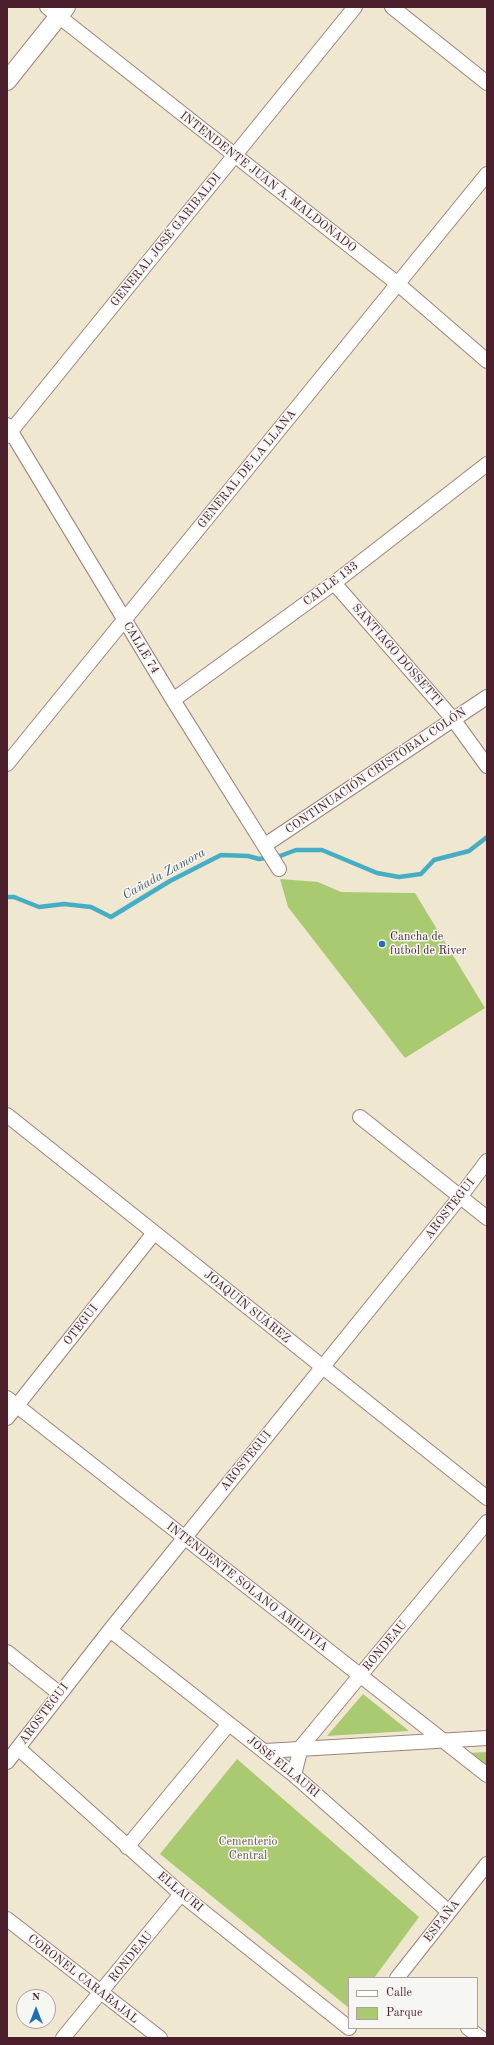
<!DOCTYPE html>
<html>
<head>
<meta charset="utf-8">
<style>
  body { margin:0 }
  #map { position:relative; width:494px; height:2045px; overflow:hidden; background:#efe7cf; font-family:"Old Standard TT",serif }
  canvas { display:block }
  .frame { position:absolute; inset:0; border:8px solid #4a1f2b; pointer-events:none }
  .legend { position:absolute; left:348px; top:1977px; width:130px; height:52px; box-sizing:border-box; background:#f6f6f2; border:1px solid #b1a0a2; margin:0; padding:5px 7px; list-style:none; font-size:12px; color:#4a1f2b }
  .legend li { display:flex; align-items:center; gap:8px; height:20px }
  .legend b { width:20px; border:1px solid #b1a0a2 }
  .north { position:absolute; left:16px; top:1989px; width:40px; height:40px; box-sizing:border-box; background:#f6f6f2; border:1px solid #b1a0a2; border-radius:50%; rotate:0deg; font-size:11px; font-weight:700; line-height:16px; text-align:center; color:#4a1f2b }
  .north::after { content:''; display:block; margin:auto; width:14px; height:18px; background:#1f6fb2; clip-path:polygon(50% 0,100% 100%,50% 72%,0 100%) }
</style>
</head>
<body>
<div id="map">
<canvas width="494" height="2045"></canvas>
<div class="frame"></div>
<ul class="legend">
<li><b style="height:5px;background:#fff"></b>Calle</li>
<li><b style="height:11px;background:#aaca72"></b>Parque</li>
</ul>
<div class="north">N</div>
</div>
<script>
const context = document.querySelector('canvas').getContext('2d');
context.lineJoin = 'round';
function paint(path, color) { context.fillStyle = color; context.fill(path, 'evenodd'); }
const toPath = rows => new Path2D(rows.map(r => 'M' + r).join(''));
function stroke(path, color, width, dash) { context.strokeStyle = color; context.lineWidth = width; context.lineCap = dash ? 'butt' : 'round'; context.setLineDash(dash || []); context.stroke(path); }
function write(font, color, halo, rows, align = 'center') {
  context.font = font + ' "Old Standard TT",serif'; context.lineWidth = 3; context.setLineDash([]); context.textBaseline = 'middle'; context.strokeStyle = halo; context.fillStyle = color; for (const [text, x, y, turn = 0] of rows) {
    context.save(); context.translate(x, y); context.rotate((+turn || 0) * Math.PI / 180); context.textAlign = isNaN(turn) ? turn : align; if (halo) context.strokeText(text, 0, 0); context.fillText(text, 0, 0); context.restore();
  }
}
const green = toPath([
  [280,879,318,882,341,892,415,893,485,1008,405,1058,288,907],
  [363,1694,409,1731,327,1736],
  [487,1752,487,1769,467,1753],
  [237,1759,419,1917,374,1978,349,1978,349,2008,160,1854]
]);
const stream = toPath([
  [7,897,14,897,39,907,64,904,91,907,111,917,170,881,221,855,248,856,259,859,280,856,296,850,322,850,377,873,399,877,421,874,434,860,469,851,487,837]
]);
const minor = toPath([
  [47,7,398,284,487,361],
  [392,7,487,83],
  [7,425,173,700,279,869],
  [7,436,355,7],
  [334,583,453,719,487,766],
  [173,700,334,583,487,464],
  [7,764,487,174],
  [265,845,487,697],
  [7,1115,487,1498],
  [360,1117,487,1218],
  [7,1398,487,1775],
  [7,1418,154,1233],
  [110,1630,294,1775,449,1912],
  [7,1652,60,1694],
  [18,1748,181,1894,349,2028],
  [265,1751,487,1738],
  [7,1762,110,1630,460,1197,487,1161],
  [294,1775,301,1747,487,1522],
  [127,1847,228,1725],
  [7,1919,160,2038],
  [397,1978,487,1864],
  [468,2028,481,2038],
  [63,2038,181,1894]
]);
const tertiary = toPath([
  [7,81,66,7]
]);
const markers = [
  [382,944,4,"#1f6fb2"]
];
const streetNames = [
  ["INTENDENTE JUAN A. MALDONADO",268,182,38],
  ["GENERAL JOSÉ GARIBALDI",166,240,-51],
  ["GENERAL DE LA LLANA",247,469,-51],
  ["CALLE 133",331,584,-37],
  ["CALLE 74",141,648,59],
  ["SANTIAGO DOSSETTI",397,655,49],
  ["CONTINUACIÓN CRISTÓBAL COLÓN",376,771,-34],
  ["AROSTEGUI",450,1209,-52],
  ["JOAQUÍN SUÁREZ",247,1307,39],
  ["OTEGUI",81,1325,-52],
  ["AROSTEGUI",246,1461,-51],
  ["INTENDENTE SOLANO AMILIVIA",247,1587,38],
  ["RONDEAU",385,1646,-50],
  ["AROSTEGUI",44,1714,-53],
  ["JOSÉ ELLAURI",283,1767,39],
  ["ELLAURI",180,1892,40],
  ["ESPAÑA",442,1921,-52],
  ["RONDEAU",131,1957,-51],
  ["CORONEL CARABAJAL",83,1979,38]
];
const poiNames = [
  ["Cancha de",390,937],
  ["futbol de River",390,951]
];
const parkNames = [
  ["Cementerio",248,1842],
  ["Central",248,1856]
];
const waterNames = [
  ["Cañada Zamora",164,874,-29]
];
paint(green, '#aaca72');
stroke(stream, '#45aec5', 4.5);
stroke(minor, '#9c837d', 16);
stroke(tertiary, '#9c837d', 20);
stroke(minor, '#fff', 14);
stroke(tertiary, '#fff', 18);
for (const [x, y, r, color] of markers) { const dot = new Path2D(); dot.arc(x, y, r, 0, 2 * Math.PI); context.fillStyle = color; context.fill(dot); stroke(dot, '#f6f6f2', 1.5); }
write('12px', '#4a1f2b', '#f6f6f2', streetNames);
write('12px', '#4a1f2b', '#f6f6f2', poiNames, 'left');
write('12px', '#675240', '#f6f6f2', parkNames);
write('italic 13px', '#485869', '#f6f6f2', waterNames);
</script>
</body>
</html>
